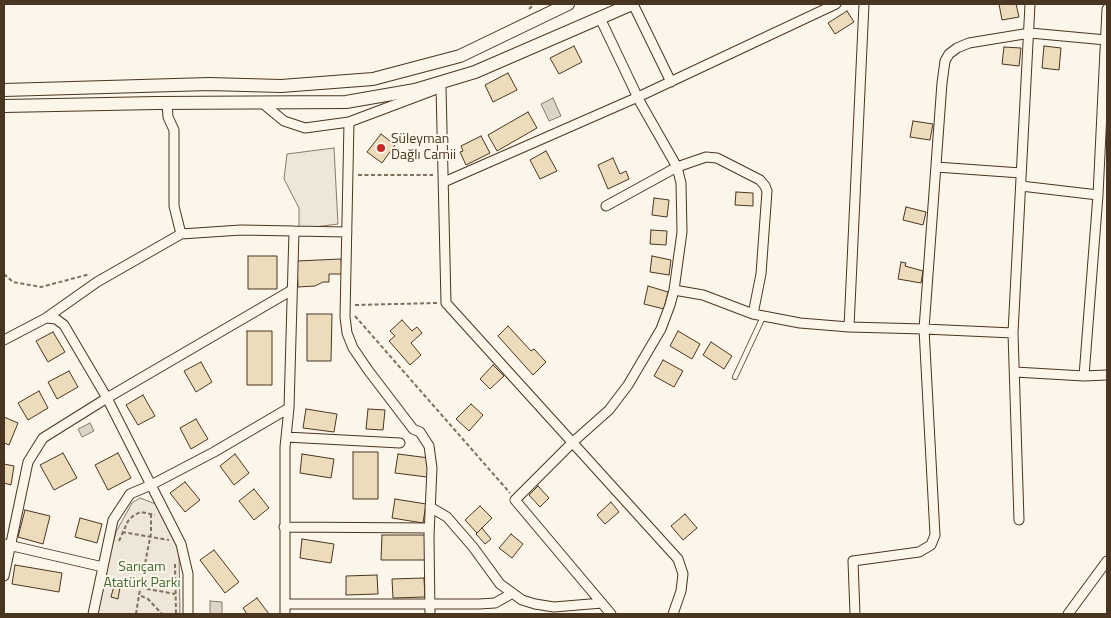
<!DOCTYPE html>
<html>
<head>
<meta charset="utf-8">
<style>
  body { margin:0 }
  #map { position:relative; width:1111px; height:618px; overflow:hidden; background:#fbf6e9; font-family:"Titillium Web",sans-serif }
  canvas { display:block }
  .frame { position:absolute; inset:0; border:5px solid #4a3520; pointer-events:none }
</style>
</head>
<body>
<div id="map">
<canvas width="1111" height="618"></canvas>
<div class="frame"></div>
</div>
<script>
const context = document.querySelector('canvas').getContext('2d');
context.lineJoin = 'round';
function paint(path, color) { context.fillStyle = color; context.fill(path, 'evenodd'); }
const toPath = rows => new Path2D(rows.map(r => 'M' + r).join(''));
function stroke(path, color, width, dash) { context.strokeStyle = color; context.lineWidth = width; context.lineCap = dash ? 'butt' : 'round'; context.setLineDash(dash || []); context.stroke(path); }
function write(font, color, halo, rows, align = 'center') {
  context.font = font + ' "Titillium Web",sans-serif'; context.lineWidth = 4; context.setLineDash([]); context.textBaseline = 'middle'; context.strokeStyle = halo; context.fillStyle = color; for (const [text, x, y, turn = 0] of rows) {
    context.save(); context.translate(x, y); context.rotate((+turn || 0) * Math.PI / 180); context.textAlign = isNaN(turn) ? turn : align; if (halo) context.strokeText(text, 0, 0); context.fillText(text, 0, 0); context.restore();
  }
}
const green = toPath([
  [334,148,338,224,299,229,299,208,284,179,287,154,334,148],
  [140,498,156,504,179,551,180,614,94,614,116,532,132,503,140,498]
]);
const water = toPath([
  [553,98,561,116,549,121,541,104,553,98],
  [90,423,94,431,82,437,78,429,90,423],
  [210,601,222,602,222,614,210,614,210,601]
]);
const building = toPath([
  [999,4,1016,4,1019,17,1002,20,999,4],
  [847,11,854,22,835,34,828,23,847,11],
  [574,46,582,62,559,74,550,58,574,46],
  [1044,46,1061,48,1059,70,1042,68,1044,46],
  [1004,47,1021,48,1019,66,1002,64,1004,47],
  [508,73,517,90,493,102,485,85,508,73],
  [528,112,537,128,497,151,488,135,528,112],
  [913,121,933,124,930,140,910,137,913,121],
  [381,134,395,145,382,163,367,152,381,134],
  [481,136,490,153,466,165,460,152,463,151,461,146,481,136],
  [546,151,557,171,540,179,530,160,546,151],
  [613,158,620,174,626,171,629,179,608,189,598,165,613,158],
  [736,192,753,193,753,206,735,205,736,192],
  [654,198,669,200,667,217,652,215,654,198],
  [906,207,926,212,923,225,903,220,906,207],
  [651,230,667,231,666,245,650,244,651,230],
  [248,256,277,256,277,289,248,289,248,256],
  [652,256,671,260,669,275,650,272,652,256],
  [341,259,342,274,329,274,329,282,323,282,315,286,298,287,297,261,341,259],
  [901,262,906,263,905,266,923,271,921,283,898,279,901,262],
  [648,286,668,292,664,309,644,304,648,286],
  [307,314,332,314,331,361,307,361,307,314],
  [402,320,412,331,417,327,422,333,411,343,421,355,410,365,389,341,395,336,390,331,402,320],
  [508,326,531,351,534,349,546,362,533,375,498,336,508,326],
  [247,331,272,331,272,385,247,385,247,331],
  [678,331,700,344,692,359,670,346,678,331],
  [53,332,65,352,48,362,36,341,53,332],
  [711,342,732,356,724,369,703,355,711,342],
  [663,360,683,371,674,387,654,376,663,360],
  [201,362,212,382,196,392,184,371,201,362],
  [493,365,504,376,490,389,480,379,493,365],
  [69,371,78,387,57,399,48,382,69,371],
  [39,391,48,408,28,420,18,403,39,391],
  [143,395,155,416,138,425,126,405,143,395],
  [471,404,483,415,469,431,456,419,471,404],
  [306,409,337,414,334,432,303,428,306,409],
  [368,409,385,410,383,430,366,429,368,409],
  [4,417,18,423,9,445,4,443,4,417],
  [196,419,208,439,191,449,180,428,196,419],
  [353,452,378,452,378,499,353,499,353,452],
  [63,453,77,478,54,490,40,465,63,453],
  [118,453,131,478,108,490,95,465,118,453],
  [235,454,249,473,234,485,220,466,235,454],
  [302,454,334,459,331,478,300,473,302,454],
  [398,454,429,458,427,477,395,473,398,454],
  [4,464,14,466,11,485,4,483,4,464],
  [185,482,200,500,185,512,170,493,185,482],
  [538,486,549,498,540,507,529,495,538,486],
  [254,489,269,508,254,520,239,501,254,489],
  [395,499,426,504,423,523,392,518,395,499],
  [611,502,619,512,605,524,597,515,611,502],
  [480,506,492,518,477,533,465,520,480,506],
  [25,510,50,516,43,544,18,537,25,510],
  [685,514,697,528,683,540,671,526,685,514],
  [80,518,102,524,97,543,75,537,80,518],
  [482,528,491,539,485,544,476,534,482,528],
  [511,534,523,544,512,558,499,548,511,534],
  [382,535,428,535,428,560,381,560,382,535],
  [302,539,334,544,331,563,300,558,302,539],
  [214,550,239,582,225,593,200,560,214,550],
  [15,565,62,573,59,592,12,584,15,565],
  [377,575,378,594,346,595,346,576,377,575],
  [424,578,425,597,393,598,392,579,424,578],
  [114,586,120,587,118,599,111,597,114,586],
  [257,598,269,614,247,614,243,608,257,598]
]);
const path = toPath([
  [529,9,534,4],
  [358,175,433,175],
  [4,274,13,282,41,287,90,274],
  [355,305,438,303],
  [355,316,510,493],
  [151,514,151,533,139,595,148,599,162,614],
  [122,532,169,540],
  [119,541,128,521,134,515,141,512,155,515],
  [175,564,176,614],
  [121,584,175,594],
  [136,614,139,595]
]);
const lane = toPath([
  [735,377,763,317]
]);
const street = toPath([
  [633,4,671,82],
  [600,18,640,102,677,167,681,183,682,232,674,290,670,305,661,329,628,385,609,410,573,442,515,500,611,614],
  [441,87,446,303,678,559,683,574,681,591,673,614],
  [261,102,284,121,305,128,349,122,434,90],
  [167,103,168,117,174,130,174,206,181,234],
  [349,122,345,317,347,333,353,348,368,370,413,429,420,432,429,446,432,468,429,536,430,614],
  [936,167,1021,173],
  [444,182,638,97,836,4],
  [1021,186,1098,195],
  [606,206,677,167,706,157,717,158,760,180,765,186,767,191,761,274,753,314],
  [674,290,703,295,753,314,800,323,849,327,924,329,1013,333],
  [46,318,97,282,181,234,241,230,347,232],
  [849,327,864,4],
  [4,340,46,318,56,319,64,325,107,398,151,485,214,452,289,408],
  [1015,372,1084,376,1107,375],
  [1084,376,1098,195,1107,9],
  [286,437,400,443],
  [430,507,447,517,473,547,500,584,522,600,535,604,554,607,602,603],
  [1019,520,1013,333,1030,4],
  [284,527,429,528],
  [4,544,103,567],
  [4,576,28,462,43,438,107,398,292,290],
  [285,604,479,604,495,603,511,594],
  [93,614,113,520,130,494,151,485,181,544,188,574,188,614],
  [285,614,285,447,289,408,294,231],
  [855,614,853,561,919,552,931,545,935,535,924,329,942,83,945,61,949,54,957,48,969,43,1030,33,1106,40],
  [1068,614,1107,561]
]);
const secondary = toPath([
  [4,90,209,84,281,86,373,79,460,56,568,4],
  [4,106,157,103,346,102,415,90,475,72,632,4]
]);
const markers = [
  [381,148,5,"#c62828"]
];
const poiNames = [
  ["Süleyman",391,140],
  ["Dağlı Camii",391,156]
];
const parkNames = [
  ["Sarıçam",142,568],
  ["Atatürk Parkı",142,584]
];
paint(green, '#ede6d9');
stroke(green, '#887966', 1);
paint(water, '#dcd4c6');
stroke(water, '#887966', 1);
paint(building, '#ecdcbc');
stroke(building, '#4a3520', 1);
stroke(lane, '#4a3520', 6);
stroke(street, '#4a3520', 11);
stroke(secondary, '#4a3520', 14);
stroke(path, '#7f6f5c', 2, [4, 2.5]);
stroke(lane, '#fbf6e9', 4.5);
stroke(street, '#fbf6e9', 9);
stroke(secondary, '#fbf6e9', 12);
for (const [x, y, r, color] of markers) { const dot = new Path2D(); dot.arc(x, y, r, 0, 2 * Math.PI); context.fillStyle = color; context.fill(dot); stroke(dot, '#fbf6e9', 2); }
write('14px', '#4a3520', '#fbf6e9', poiNames, 'left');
write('14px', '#436837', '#fbf6e9', parkNames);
</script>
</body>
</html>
